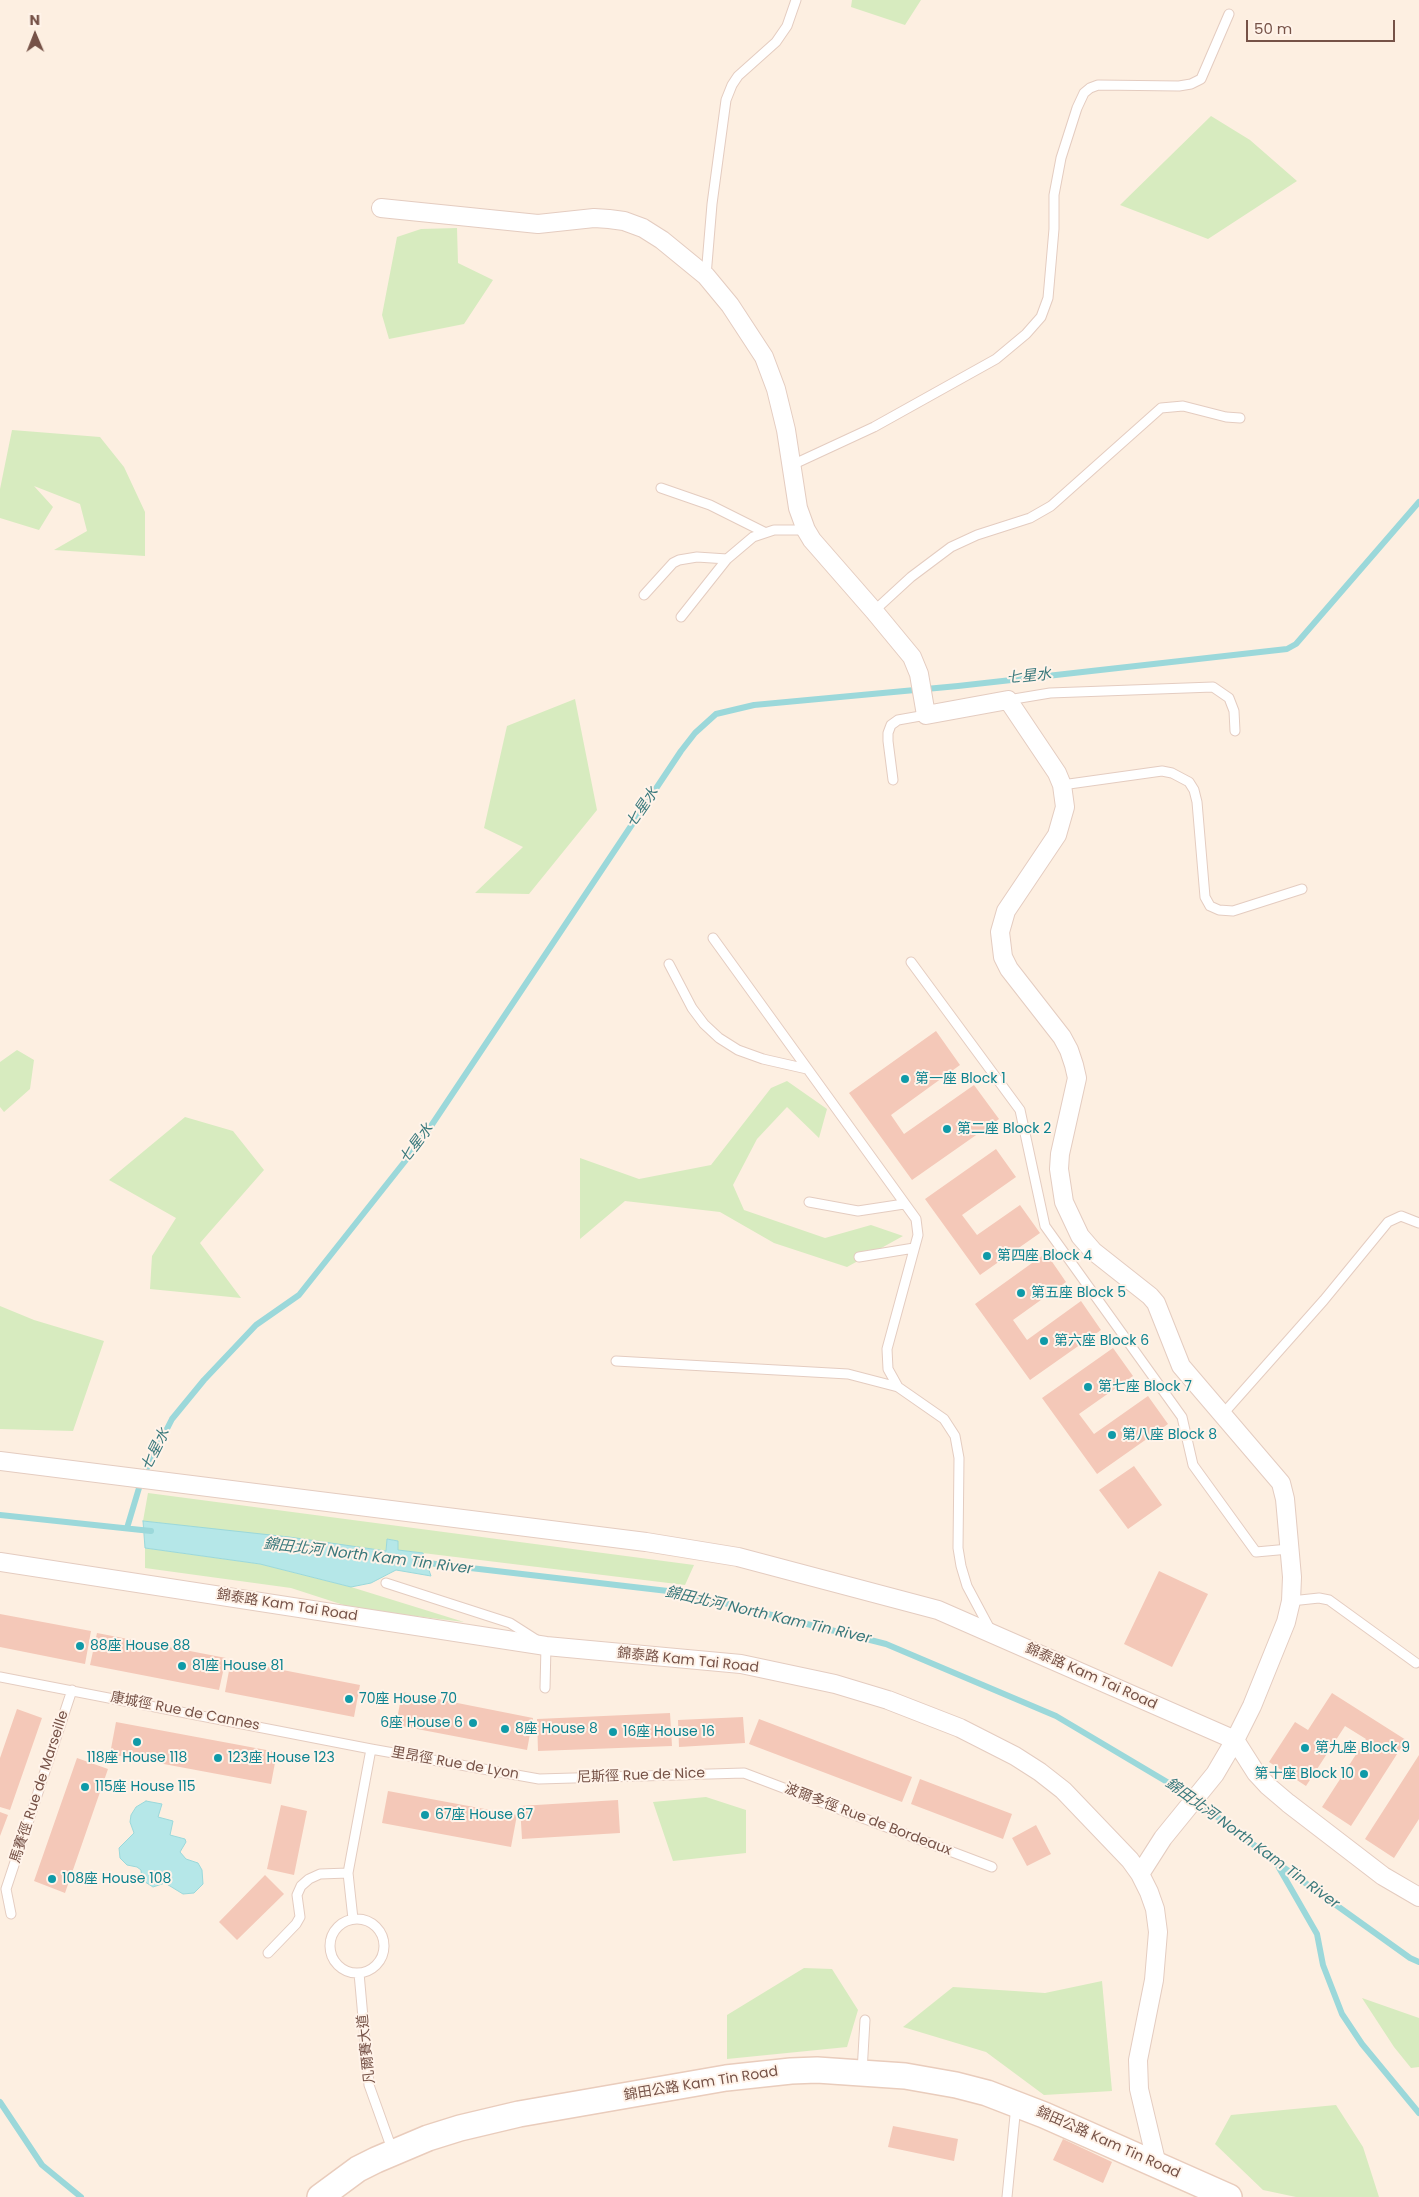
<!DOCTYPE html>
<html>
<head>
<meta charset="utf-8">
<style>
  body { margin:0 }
  #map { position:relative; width:1419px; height:2197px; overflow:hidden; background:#fdefe1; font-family:Poppins,sans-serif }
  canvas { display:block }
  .north { position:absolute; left:10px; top:10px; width:50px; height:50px; -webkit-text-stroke:4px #fff3e9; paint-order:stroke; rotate:359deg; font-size:14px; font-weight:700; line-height:20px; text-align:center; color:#765247 }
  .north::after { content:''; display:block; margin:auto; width:18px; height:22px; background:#765247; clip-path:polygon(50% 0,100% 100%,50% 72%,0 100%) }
  .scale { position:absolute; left:1246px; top:20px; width:149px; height:22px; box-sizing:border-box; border:2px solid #765247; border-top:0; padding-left:6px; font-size:15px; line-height:18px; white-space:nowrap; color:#765247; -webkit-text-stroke:4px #fff3e9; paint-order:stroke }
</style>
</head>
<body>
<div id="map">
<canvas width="1419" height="2197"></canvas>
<div class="north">N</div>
<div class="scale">50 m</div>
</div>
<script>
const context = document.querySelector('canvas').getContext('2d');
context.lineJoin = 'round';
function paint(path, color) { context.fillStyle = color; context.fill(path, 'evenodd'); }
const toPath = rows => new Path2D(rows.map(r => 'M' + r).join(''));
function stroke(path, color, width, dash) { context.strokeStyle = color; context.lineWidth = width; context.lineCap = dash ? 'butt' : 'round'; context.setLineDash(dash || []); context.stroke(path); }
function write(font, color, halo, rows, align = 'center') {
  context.font = font + ' Poppins,"Noto Sans TC",sans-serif'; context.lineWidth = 4; context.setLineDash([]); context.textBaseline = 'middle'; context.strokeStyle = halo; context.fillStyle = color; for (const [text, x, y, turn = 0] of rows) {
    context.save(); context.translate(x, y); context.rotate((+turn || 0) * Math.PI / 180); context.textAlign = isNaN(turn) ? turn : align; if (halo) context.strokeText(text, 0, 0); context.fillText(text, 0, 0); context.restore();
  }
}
const green = toPath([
  [852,0,921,0,905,25,851,7],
  [1211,116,1250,140,1297,181,1208,239,1120,205],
  [457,228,458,263,493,280,464,324,389,339,382,315,397,237,421,229],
  [12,430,100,437,124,467,145,512,145,556,54,550,87,531,80,504,34,486,53,507,39,530,0,518,0,489],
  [575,699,597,810,529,894,475,893,523,847,484,828,507,726],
  [17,1050,34,1060,30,1089,4,1112,0,1107,0,1062],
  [787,1081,827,1109,819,1138,787,1107,757,1139,733,1185,744,1210,825,1238,871,1225,903,1236,847,1267,774,1243,720,1212,625,1201,580,1239,580,1158,639,1179,711,1165,771,1088],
  [185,1117,233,1131,264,1170,200,1243,241,1298,150,1289,152,1256,176,1218,109,1180],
  [0,1306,34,1320,104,1341,73,1431,0,1429],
  [148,1493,694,1565,685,1585,398,1550,398,1541,387,1539,386,1551,143,1521],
  [145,1548,260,1564,351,1587,464,1622,356,1609,291,1588,145,1568],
  [706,1797,746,1810,746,1853,673,1861,653,1802],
  [804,1968,832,1969,858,2010,847,2047,727,2059,727,2015],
  [1102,1981,1112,2091,1044,2095,986,2052,903,2027,953,1987,1045,1993],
  [1362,1998,1419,2018,1419,2067,1411,2068,1394,2047],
  [1336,2105,1363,2147,1379,2197,1296,2197,1263,2190,1215,2144,1231,2115]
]);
const water = toPath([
  [143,1521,289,1537,386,1551,387,1539,398,1541,398,1550,423,1553,431,1576,396,1570,371,1583,351,1587,260,1564,145,1548,143,1521],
  [146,1801,162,1804,158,1817,173,1821,170,1835,185,1839,186,1842,180,1852,186,1859,198,1863,202,1870,203,1884,194,1893,183,1894,165,1883,153,1887,142,1880,141,1870,137,1867,127,1865,120,1858,119,1848,134,1833,130,1822,131,1815,136,1807,146,1801]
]);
const stream = toPath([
  [0,1515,151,1531],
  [127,1528,142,1478,172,1419,204,1380,256,1325,299,1295,421,1141,681,751,695,733,716,714,754,705,958,686,1287,649,1296,644,1419,502],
  [419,1562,685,1593,886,1644,1056,1716,1189,1795,1276,1862,1410,1958,1419,1962],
  [1278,1866,1317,1934,1323,1965,1342,2014,1362,2044,1419,2113],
  [0,2102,42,2165,81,2197]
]);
const building = toPath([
  [936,1031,960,1065,891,1115,904,1134,974,1085,999,1119,912,1180,849,1093],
  [996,1149,1016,1177,962,1215,977,1235,1020,1205,1040,1233,980,1275,925,1199],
  [1046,1253,1066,1282,1013,1320,1027,1340,1081,1301,1101,1330,1030,1380,975,1304],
  [1113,1348,1133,1376,1079,1414,1094,1434,1148,1396,1168,1424,1097,1474,1042,1398],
  [1134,1466,1162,1505,1128,1529,1099,1490],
  [1159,1571,1208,1594,1172,1667,1124,1644],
  [0,1614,91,1631,85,1664,0,1647],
  [97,1633,226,1658,219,1690,90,1665],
  [231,1660,360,1685,354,1717,225,1692],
  [402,1692,533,1718,527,1750,396,1725],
  [1332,1693,1406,1740,1351,1826,1322,1807,1366,1739,1345,1726,1306,1786,1269,1762,1295,1722,1308,1730],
  [17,1709,42,1718,10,1810,0,1807,0,1758],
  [670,1713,672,1746,538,1751,537,1719],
  [743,1717,745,1743,679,1747,678,1720],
  [759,1719,912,1777,902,1802,749,1744],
  [116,1722,277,1752,271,1784,110,1754],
  [1419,1755,1419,1819,1394,1858,1365,1839],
  [77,1758,108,1769,65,1893,34,1881],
  [920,1779,1012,1814,1003,1839,911,1804],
  [388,1791,517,1815,511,1847,382,1823],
  [618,1800,620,1833,522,1839,520,1806],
  [281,1805,307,1811,294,1875,267,1869],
  [0,1812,8,1815,0,1836],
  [1036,1825,1051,1854,1027,1866,1012,1838],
  [265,1875,284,1894,237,1940,219,1922],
  [893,2126,958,2139,954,2161,888,2147],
  [1063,2139,1112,2162,1103,2183,1053,2160]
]);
const service = toPath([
  [706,276,712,204,726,100,732,85,738,76,776,42,787,26,796,0],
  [792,465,874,427,996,359,1026,334,1041,317,1048,298,1054,229,1054,195,1061,158,1077,108,1084,93,1090,88,1098,85,1179,86,1191,84,1201,79,1229,14],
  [661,488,710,505,764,532],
  [644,595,673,563,679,560,697,557,727,559],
  [874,611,911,577,951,547,977,535,1030,518,1051,506,1161,408,1183,406,1226,417,1240,418],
  [681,617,727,559,753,537,774,530,806,530],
  [1008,700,1050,693,1213,687,1229,698,1234,711,1235,731],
  [893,780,888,741,888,733,891,725,898,720,926,715],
  [1062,785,1162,771,1172,773,1189,782,1194,790,1197,802,1205,897,1210,906,1219,910,1233,911,1302,889],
  [713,938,916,1219,918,1235,887,1349,888,1369,898,1387,944,1419,955,1436,959,1458,958,1548,961,1566,967,1586,991,1631],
  [911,962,1020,1110,1045,1226,1182,1417,1193,1465,1256,1552,1289,1549],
  [669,964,692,1008,704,1024,719,1038,738,1050,763,1059,807,1069],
  [809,1202,858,1211,904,1204],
  [859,1257,914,1248],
  [616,1361,848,1374,898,1387],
  [1222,1415,1324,1300,1388,1222,1401,1216,1419,1223],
  [386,1583,510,1623,546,1646,545,1688],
  [1291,1601,1319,1598,1329,1600,1416,1663],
  [0,1677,371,1749,539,1779,744,1773,992,1867],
  [11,1914,6,1889,72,1690],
  [353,1919,348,1873,371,1749],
  '330 1946a27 27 0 1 1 54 0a27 27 0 1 1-54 0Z',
  [268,1953,296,1924,300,1917,297,1895,301,1886,309,1879,320,1874,348,1873],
  [359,1973,369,2085,393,2152],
  [862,2072,865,2020],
  [1007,2197,1016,2105]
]);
const minor = toPath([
  [381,208,538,224,594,218,609,219,624,221,643,228,662,240,706,276,730,305,764,357,776,389,786,430,798,508,806,530,812,540,874,611,912,657,919,674,926,715,1008,700,1057,773,1062,785,1065,807,1057,835,1006,911,1000,932,1003,957,1009,969,1062,1037,1069,1050,1074,1065,1077,1078,1060,1154,1059,1169,1064,1202,1080,1236,1093,1251,1150,1296,1156,1303,1181,1366,1281,1483,1285,1499,1292,1577,1291,1601,1286,1622,1252,1706,1235,1740,1215,1774,1163,1838,1140,1874],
  [0,1461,646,1542,738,1557,938,1610,1235,1740],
  [0,1562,546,1646,741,1664,835,1684,888,1700,960,1728,1015,1756,1040,1772,1063,1790,1130,1860,1140,1874,1149,1892,1155,1909,1158,1932,1154,1980,1138,2060,1139,2089,1157,2165],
  [1235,1740,1256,1773,1268,1786,1288,1803,1383,1876,1419,1897]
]);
const secondary = toPath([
  [320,2197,358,2169,376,2160,428,2138,460,2128,519,2114,726,2078,791,2071,817,2070,905,2076,956,2085,987,2093,1044,2115,1229,2197]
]);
const markers = [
  [905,1079,5,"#0f9aa8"],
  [947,1129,5,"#0f9aa8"],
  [987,1256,5,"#0f9aa8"],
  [1021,1293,5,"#0f9aa8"],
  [1044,1341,5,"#0f9aa8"],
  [1088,1387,5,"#0f9aa8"],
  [1112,1435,5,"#0f9aa8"],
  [80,1646,5,"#0f9aa8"],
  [182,1666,5,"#0f9aa8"],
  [349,1699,5,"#0f9aa8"],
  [473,1723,5,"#0f9aa8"],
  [505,1729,5,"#0f9aa8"],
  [613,1732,5,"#0f9aa8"],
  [137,1742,5,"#0f9aa8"],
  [1305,1748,5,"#0f9aa8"],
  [218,1758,5,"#0f9aa8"],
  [1364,1774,5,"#0f9aa8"],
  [85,1787,5,"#0f9aa8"],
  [425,1815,5,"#0f9aa8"],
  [52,1879,5,"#0f9aa8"]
];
const cultureNames = [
  ["第一座 Block 1",915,1079],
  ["第二座 Block 2",957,1129],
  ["第四座 Block 4",997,1256],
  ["第五座 Block 5",1031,1293],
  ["第六座 Block 6",1054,1341],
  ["第七座 Block 7",1098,1387],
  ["第八座 Block 8",1122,1435],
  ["88座 House 88",90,1646],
  ["81座 House 81",192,1666],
  ["70座 House 70",359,1699],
  ["6座 House 6",463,1723,"right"],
  ["8座 House 8",515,1729],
  ["16座 House 16",623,1732],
  ["第九座 Block 9",1315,1748],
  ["118座 House 118",137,1758,"center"],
  ["123座 House 123",228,1758],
  ["第十座 Block 10",1354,1774,"right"],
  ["115座 House 115",95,1787],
  ["67座 House 67",435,1815],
  ["108座 House 108",62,1879]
];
const streetNames = [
  ["錦泰路 Kam Tai Road",287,1606,9],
  ["錦泰路 Kam Tai Road",688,1661,6],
  ["錦泰路 Kam Tai Road",1091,1677,24],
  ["康城徑 Rue de Cannes",185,1712,11],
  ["里昂徑 Rue de Lyon",455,1764,10],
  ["尼斯徑 Rue de Nice",641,1776,-2],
  ["馬賽徑 Rue de Marseille",40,1787,-72],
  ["波爾多徑 Rue de Bordeaux",868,1820,21],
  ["凡爾賽大道",367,2049,-96],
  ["錦田公路 Kam Tin Road",701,2084,-9],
  ["錦田公路 Kam Tin Road",1108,2143,24]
];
const waterNames = [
  ["七星水",1029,677,-6],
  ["七星水",643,808,-56],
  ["七星水",417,1144,-53],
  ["七星水",156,1450,-63],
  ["錦田北河 North Kam Tin River",368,1557,7],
  ["錦田北河 North Kam Tin River",768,1616,13],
  ["錦田北河 North Kam Tin River",1252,1844,36]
];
paint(green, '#d7ebbf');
paint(water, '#b5e7e8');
stroke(water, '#9bd8da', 1);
stroke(stream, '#9bd8da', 6);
paint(building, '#f4c8b8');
stroke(service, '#e4ccc0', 11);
stroke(minor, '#e4ccc0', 20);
stroke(secondary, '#e9ccbc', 28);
stroke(service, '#fff', 9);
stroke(minor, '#fff', 18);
stroke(secondary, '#fff', 25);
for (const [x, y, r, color] of markers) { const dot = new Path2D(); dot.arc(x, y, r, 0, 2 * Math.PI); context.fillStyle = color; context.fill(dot); stroke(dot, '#fff3e9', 2); }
write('14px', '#0d838f', '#fff3e9', cultureNames, 'left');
write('14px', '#765247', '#fff3e9', streetNames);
write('italic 15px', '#3a797c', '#fff3e9', waterNames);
</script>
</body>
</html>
